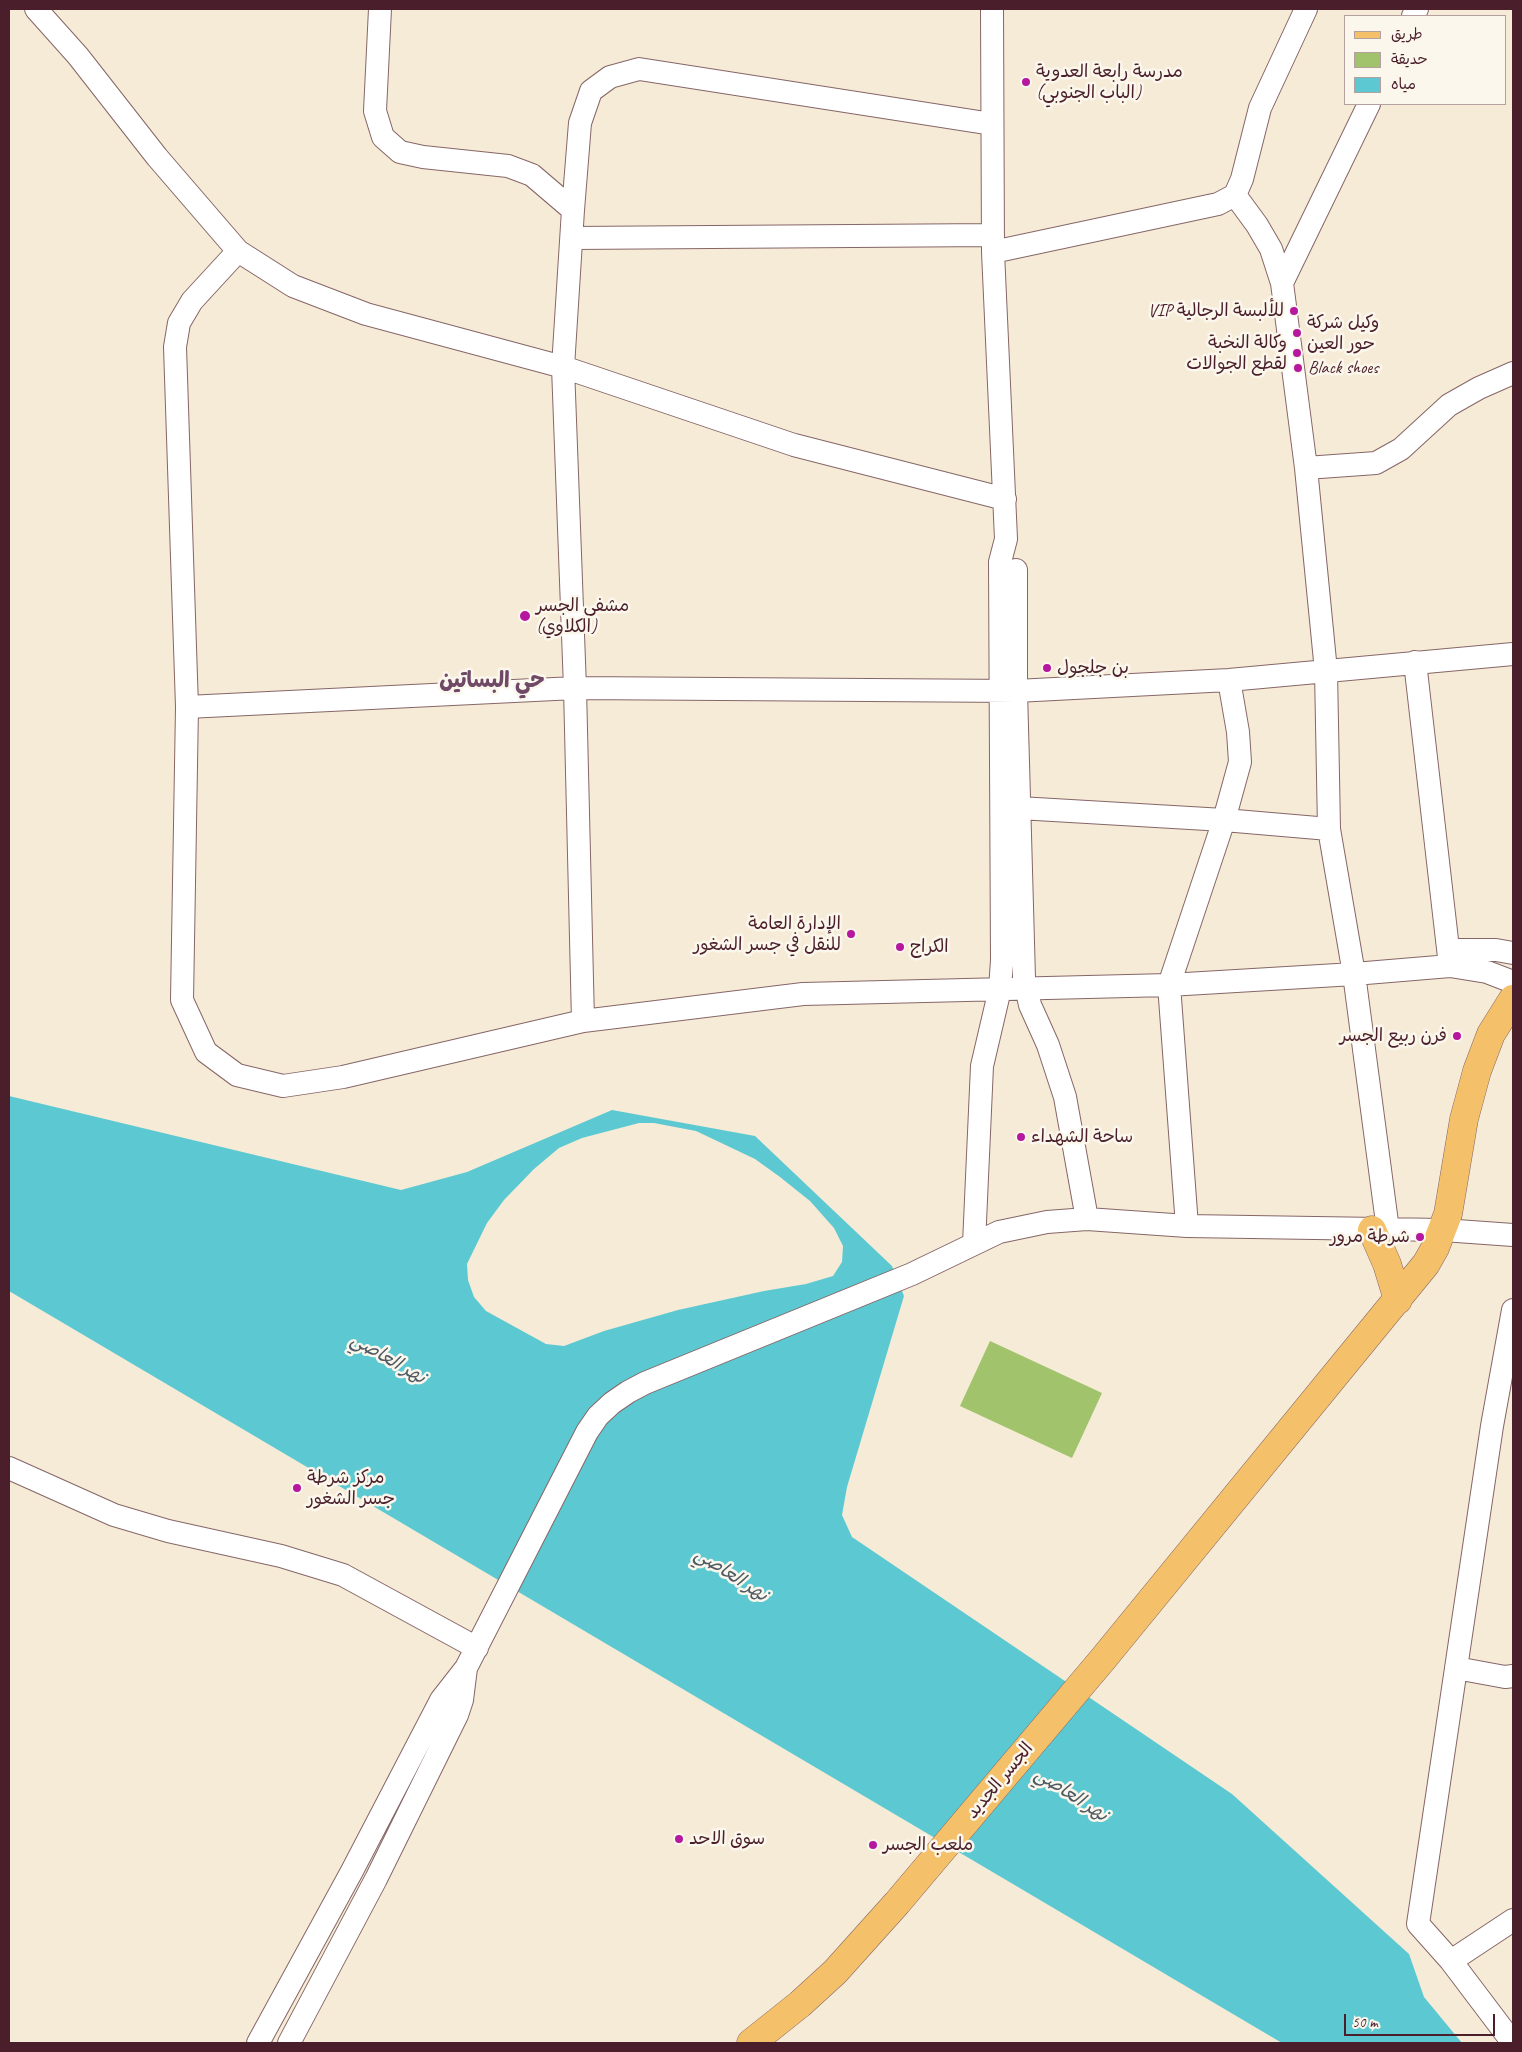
<!DOCTYPE html>
<html>
<head>
<meta charset="utf-8">
<style>
  body { margin:0 }
  #map { position:relative; width:1522px; height:2052px; overflow:hidden; background:#f6ebd7; font-family:Caveat,"Playpen Sans Arabic",sans-serif }
  canvas { display:block }
  .frame { position:absolute; inset:0; border:10px solid #4a1f2b; pointer-events:none }
  .legend { position:absolute; left:1344px; top:15px; width:162px; height:90px; box-sizing:border-box; background:#fbf7ec; border:1px solid #b4a19f; margin:0; padding:6px 9px; list-style:none; font-size:15px; color:#4a1f2b }
  .legend li { display:flex; align-items:center; gap:10px; height:25px }
  .legend b { width:25px; border:1px solid #b4a19f }
  .scale { position:absolute; left:1344px; top:2014px; width:151px; height:22px; box-sizing:border-box; border:2px solid #4a1f2b; border-top:0; padding-left:6px; font-size:15px; line-height:18px; white-space:nowrap; color:#4a1f2b; -webkit-text-stroke:4px #fbf7ec; paint-order:stroke }
</style>
</head>
<body>
<div id="map">
<canvas width="1522" height="2052"></canvas>
<div class="frame"></div>
<ul class="legend">
<li><b style="height:6px;background:#f4c16a"></b>طريق</li>
<li><b style="height:14px;background:#a0c36c"></b>حديقة</li>
<li><b style="height:14px;background:#5cc9d2"></b>مياه</li>
</ul>
<div class="scale">50 m</div>
</div>
<script>
const context = document.querySelector('canvas').getContext('2d');
context.lineJoin = 'round';
function paint(path, color) { context.fillStyle = color; context.fill(path, 'evenodd'); }
const toPath = rows => new Path2D(rows.map(r => 'M' + r).join(''));
function stroke(path, color, width, dash) { context.strokeStyle = color; context.lineWidth = width; context.lineCap = dash ? 'butt' : 'round'; context.setLineDash(dash || []); context.stroke(path); }
function write(font, color, halo, rows, align = 'center') {
  context.font = font + ' Caveat,"Playpen Sans Arabic",sans-serif'; context.lineWidth = 5; context.setLineDash([]); context.textBaseline = 'middle'; context.strokeStyle = halo; context.fillStyle = color; for (const [text, x, y, turn = 0] of rows) {
    context.save(); context.translate(x, y); context.rotate((+turn || 0) * Math.PI / 180); context.textAlign = isNaN(turn) ? turn : align; if (halo) context.strokeText(text, 0, 0); context.fillText(text, 0, 0); context.restore();
  }
}
const green = toPath([
  [990,1341,1102,1393,1072,1458,960,1406]
]);
const water = toPath([
  [9,1096,401,1190,467,1172,612,1110,755,1136,892,1266,904,1296,847,1487,842,1515,852,1537,1232,1794,1409,1954,1424,1997,1462,2043,1282,2043,9,1291],
  [639,1123,654,1123,696,1131,755,1159,780,1177,810,1201,834,1228,843,1246,842,1262,833,1276,806,1284,764,1291,678,1310,604,1331,564,1346,546,1344,486,1311,474,1297,468,1280,467,1264,487,1223,504,1200,534,1169,559,1148,582,1138]
]);
const minor = toPath([
  [36,9,78,56,157,157,238,251,293,286,366,314,563,367,794,445,1005,499],
  [380,9,375,111,383,137,400,152,423,157,508,166,532,175,573,210,563,367,575,688,583,1021],
  [1413,16,1417,9],
  [1235,195,1257,225,1271,249,1282,283,1306,468,1326,671,1329,829,1354,974,1388,1230],
  [573,210,580,123,591,91,610,77,639,69,992,124],
  [572,238,993,235],
  [238,251,192,301,179,323,175,347,187,707,182,1000,206,1052,237,1075,283,1086,343,1077,583,1021,803,994,1169,985,1354,974,1450,966,1487,972,1513,982],
  [993,252,1218,204,1235,195,1242,179,1260,108,1306,9],
  [1282,283,1369,104],
  [1306,468,1376,463,1401,449,1449,405,1479,388,1513,373],
  [1016,570,1016,691,1024,978,1030,1005,1048,1045,1065,1097,1087,1219],
  [1415,662,1450,966],
  [187,707,575,688,1016,691,1229,680,1513,654],
  [1019,808,1224,820,1329,829],
  [1449,950,1496,950,1513,953],
  [1187,1226,1169,985,1224,820,1240,762,1238,732,1229,680],
  [974,1244,982,1066,1000,989,1002,960,1000,562,1006,539,993,252,992,9],
  [9,1468,114,1515,168,1531,281,1556,343,1575,477,1648],
  [1456,1668,1505,1677,1513,1676],
  [1451,1961,1513,1920],
  [258,2043,352,1871,441,1700,466,1668,587,1432,598,1416,612,1403,628,1392,645,1383,912,1274,999,1232,1047,1222,1087,1219,1187,1226,1443,1230,1513,1235],
  [289,2043,376,1879,457,1715,462,1700,466,1668],
  [1513,2043,1451,1961,1418,1924,1492,1426,1513,1310]
]);
const major = toPath([
  [1372,1230,1387,1264,1398,1300],
  [751,2043,800,2004,835,1972,897,1903,1103,1659,1426,1264,1435,1248,1448,1214,1464,1119,1477,1071,1491,1034,1513,999]
]);
const markers = [
  [1026,82,5,"#b5179e"],
  [1294,311,5,"#b5179e"],
  [1297,333,5,"#b5179e"],
  [1297,353,5,"#b5179e"],
  [1298,368,5,"#b5179e"],
  [525,616,6,"#b5179e"],
  [1047,668,5,"#b5179e"],
  [851,934,5,"#b5179e"],
  [900,947,5,"#b5179e"],
  [1457,1036,5,"#b5179e"],
  [1021,1137,5,"#b5179e"],
  [1420,1237,5,"#b5179e"],
  [297,1488,5,"#b5179e"],
  [679,1839,5,"#b5179e"],
  [873,1845,5,"#b5179e"]
];
const poiNames = [
  ["مدرسة رابعة العدوية",1036,72],
  ["(الباب الجنوبي)",1036,93],
  ["VIP للألبسة الرجالية",1284,311,"right"],
  ["وكيل شركة",1307,323],
  ["حور العين",1307,344],
  ["وكالة النخبة",1287,343,"right"],
  ["لقطع الجوالات",1287,364,"right"],
  ["Black shoes",1308,368],
  ["مشفى الجسر",536,606],
  ["(الكلاوي)",536,627],
  ["بن جلجول",1057,668],
  ["الإدارة العامة",841,924,"right"],
  ["للنقل في جسر الشغور",841,945,"right"],
  ["الكراج",910,947],
  ["فرن ربيع الجسر",1447,1036,"right"],
  ["ساحة الشهداء",1031,1137],
  ["شرطة مرور",1410,1237,"right"],
  ["مركز شرطة",307,1478],
  ["جسر الشغور",307,1499],
  ["سوق الاحد",689,1839],
  ["ملعب الجسر",883,1845]
];
const streetNames = [
  ["الجسر الجديد",1000,1781,-50]
];
const waterNames = [
  ["نهر العاصي",388,1359,30],
  ["نهر العاصي",731,1575,33],
  ["نهر العاصي",1071,1795,33]
];
const districtNames = [
  ["حي البساتين",492,681]
];
paint(green, '#a0c36c');
paint(water, '#5cc9d2');
stroke(minor, '#866667', 24);
stroke(major, '#866667', 29);
stroke(minor, '#fff', 22);
stroke(major, '#f4c16a', 28);
for (const [x, y, r, color] of markers) { const dot = new Path2D(); dot.arc(x, y, r, 0, 2 * Math.PI); context.fillStyle = color; context.fill(dot); stroke(dot, '#fbf7ec', 2); }
write('18px', '#4a1f2b', '#fbf7ec', poiNames, 'left');
write('18px', '#4a1f2b', '#fbf7ec', streetNames);
write('italic 19px', '#505a65', '#fbf7ec', waterNames);
write('bold 22px', '#6f4966', '#fbf7ec', districtNames);
</script>
</body>
</html>
